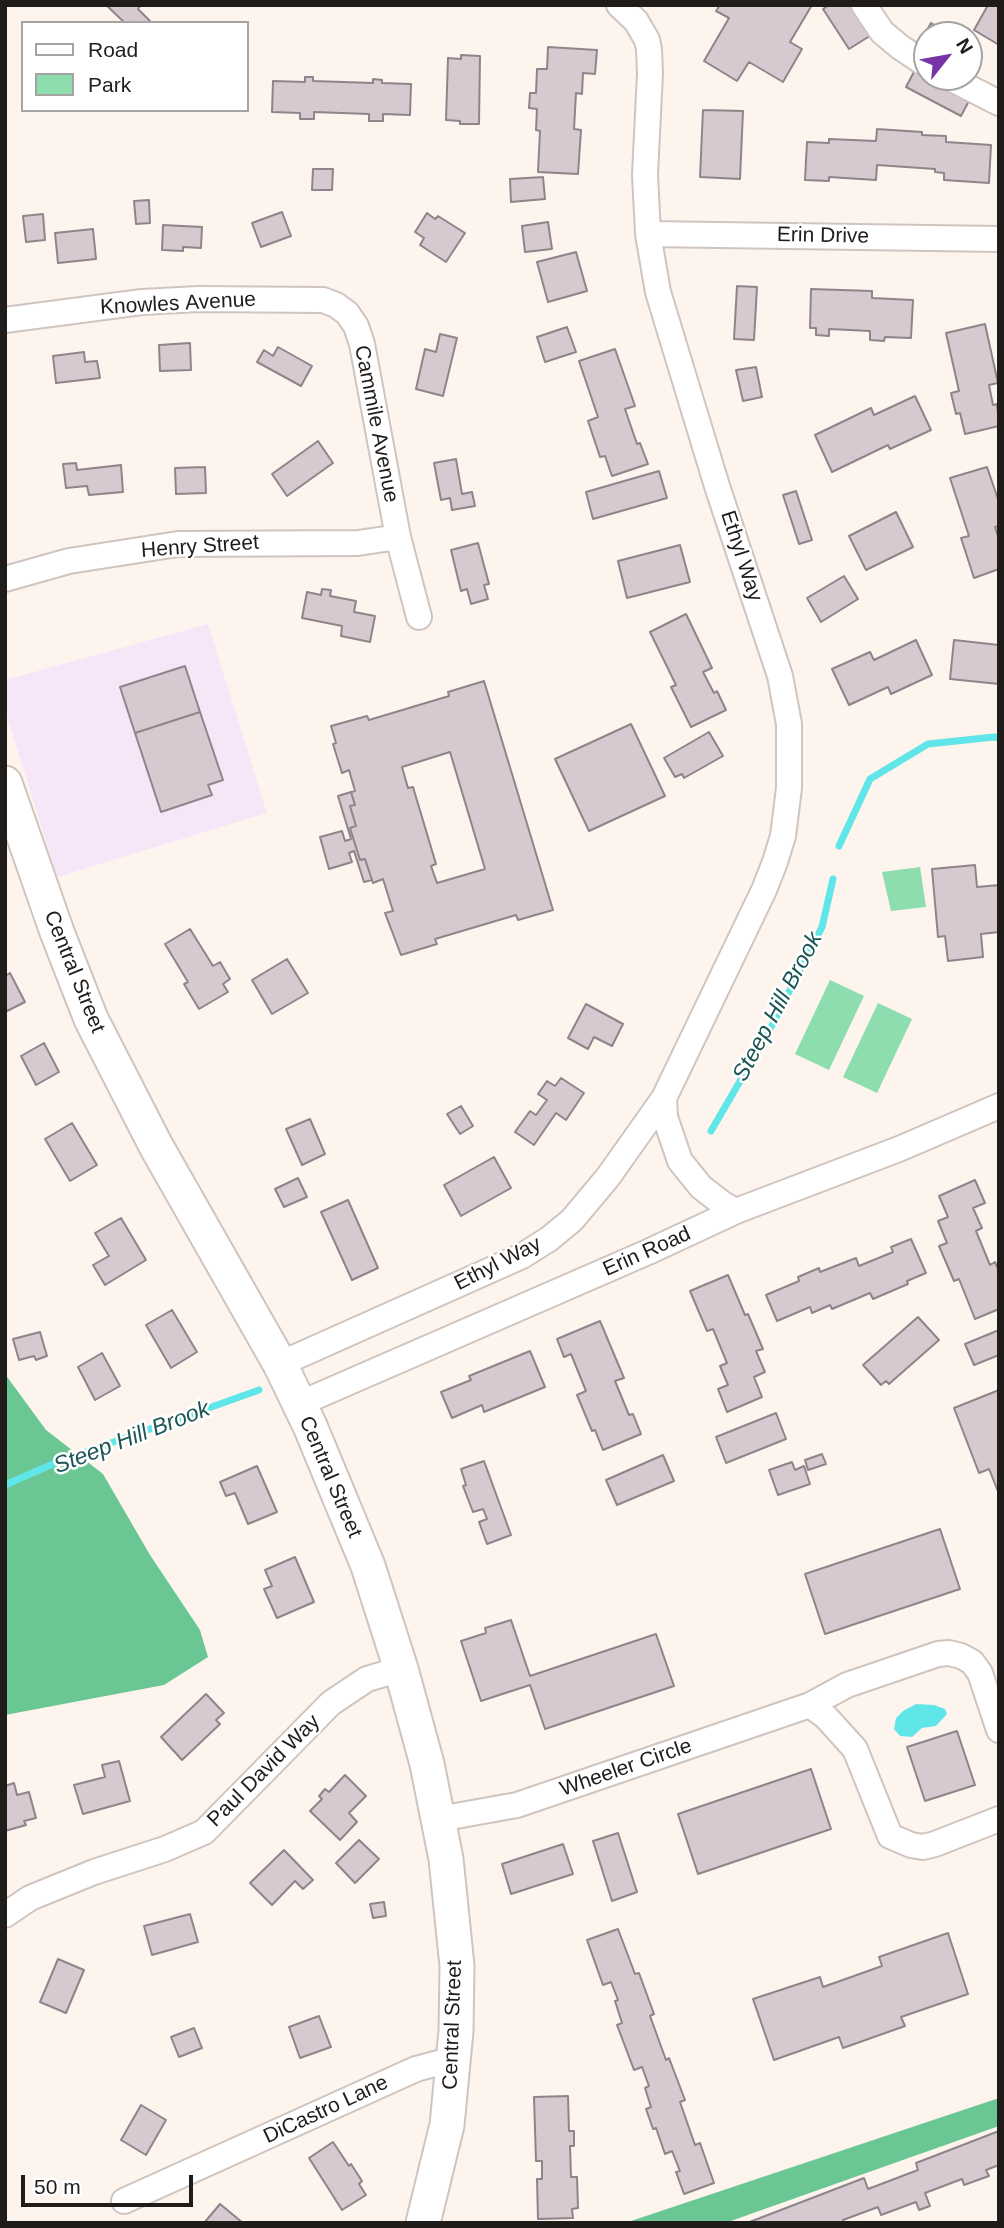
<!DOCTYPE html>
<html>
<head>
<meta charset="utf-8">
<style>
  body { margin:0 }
  #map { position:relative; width:1004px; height:2228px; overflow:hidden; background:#fef4ee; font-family:Helvetica,sans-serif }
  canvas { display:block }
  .frame { position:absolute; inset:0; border:7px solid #201c1a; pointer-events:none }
  .legend { position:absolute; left:21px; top:21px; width:228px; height:91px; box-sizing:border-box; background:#fff; border:2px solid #a6a4a3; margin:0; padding:9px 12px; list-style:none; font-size:21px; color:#201c1a }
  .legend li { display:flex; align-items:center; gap:14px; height:35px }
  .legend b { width:35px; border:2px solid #a6a4a3 }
  .north { position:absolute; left:913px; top:21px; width:70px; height:70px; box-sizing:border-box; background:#fff; border:2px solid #a6a4a3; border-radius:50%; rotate:59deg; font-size:19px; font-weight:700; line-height:28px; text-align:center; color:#201c1a }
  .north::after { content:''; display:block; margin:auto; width:24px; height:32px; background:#7733a7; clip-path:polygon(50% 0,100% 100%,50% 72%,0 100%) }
  .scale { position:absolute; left:21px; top:2175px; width:172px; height:32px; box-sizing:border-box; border:4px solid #201c1a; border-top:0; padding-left:9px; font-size:21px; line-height:24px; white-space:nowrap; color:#201c1a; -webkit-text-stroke:5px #fff; paint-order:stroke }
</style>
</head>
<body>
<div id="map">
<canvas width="1004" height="2228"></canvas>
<div class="frame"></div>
<ul class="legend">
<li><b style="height:9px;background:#fff"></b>Road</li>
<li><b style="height:19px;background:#8dddae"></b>Park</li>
</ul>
<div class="north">N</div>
<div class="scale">50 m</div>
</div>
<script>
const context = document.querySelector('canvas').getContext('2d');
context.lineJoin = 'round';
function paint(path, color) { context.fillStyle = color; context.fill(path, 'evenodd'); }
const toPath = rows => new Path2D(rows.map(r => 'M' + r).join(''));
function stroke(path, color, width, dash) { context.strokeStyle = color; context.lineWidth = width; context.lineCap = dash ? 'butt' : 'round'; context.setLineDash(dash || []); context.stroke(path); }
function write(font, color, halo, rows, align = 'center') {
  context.font = font + ' Helvetica,sans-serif'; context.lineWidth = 5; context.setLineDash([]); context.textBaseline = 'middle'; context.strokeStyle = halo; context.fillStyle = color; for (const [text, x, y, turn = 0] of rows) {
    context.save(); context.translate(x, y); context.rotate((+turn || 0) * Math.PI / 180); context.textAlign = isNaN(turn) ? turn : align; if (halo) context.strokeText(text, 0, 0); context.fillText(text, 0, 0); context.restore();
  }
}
const commercial = toPath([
  [208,624,267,813,57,877,5,710,5,680]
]);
const green = toPath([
  [920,867,926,907,891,911,882,872],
  [830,980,864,996,829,1070,795,1054],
  [878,1003,912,1019,877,1093,843,1077]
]);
const forest = toPath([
  [5,1374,46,1430,103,1474,150,1555,200,1630,208,1657,164,1685,5,1715],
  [999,2098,999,2126,725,2223,625,2223]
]);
const water = toPath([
  [916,1704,934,1705,945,1709,947,1714,936,1726,922,1728,912,1737,900,1736,894,1729,896,1718,903,1711]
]);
const stream = toPath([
  [839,846,870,779,928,744,994,737,999,738],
  [711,1131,767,1035,822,927,833,879],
  [5,1485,55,1463,259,1390]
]);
const building = toPath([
  [106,5,141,5,138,9,152,23,125,23,106,5],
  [720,5,812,5,790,42,802,49,783,82,749,62,737,81,704,61,729,18,716,11,720,5],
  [829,5,854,5,873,34,849,49,823,9,829,5],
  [988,5,999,5,999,45,974,30,988,5],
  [931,23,952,35,927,35,927,53,917,47,931,23],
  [548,47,597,50,595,74,583,73,582,94,576,93,574,129,581,130,578,174,538,172,540,131,536,130,537,109,529,108,530,93,536,93,537,69,547,69,548,47],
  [461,55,480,56,479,124,460,124,460,121,446,120,448,58,461,59,461,55],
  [916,68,927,77,933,77,971,97,961,116,906,87,916,68],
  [305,77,313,77,313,81,373,83,373,79,382,80,382,83,411,84,410,115,383,114,383,121,369,121,369,114,314,112,314,119,300,119,300,113,272,112,273,81,305,82,305,77],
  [703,110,743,111,740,179,700,177,703,110],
  [877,129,922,132,922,135,946,136,946,142,991,145,989,183,944,180,944,173,935,172,935,169,877,165,876,180,829,177,829,181,805,180,807,142,829,143,829,139,876,141,877,129],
  [313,169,333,169,332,190,312,190,313,169],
  [543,177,545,199,511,202,510,179,543,177],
  [149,200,150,223,136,224,134,201,149,200],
  [282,212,291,236,261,247,252,223,282,212],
  [427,213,435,219,438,216,465,233,446,262,420,245,424,238,415,232,427,213],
  [43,214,45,240,26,242,23,216,43,214],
  [548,222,552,249,525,252,522,226,548,222],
  [163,225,202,227,201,248,183,247,183,251,162,250,163,225],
  [93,229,96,259,58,263,55,233,93,229],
  [576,252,587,291,548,302,537,262,576,252],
  [737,286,757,287,754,340,734,339,737,286],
  [811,289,872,291,872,298,913,300,911,338,885,337,884,341,870,340,870,331,829,329,829,336,816,335,816,328,810,328,811,289],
  [985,324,998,383,989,385,993,405,997,404,999,426,965,434,960,413,956,414,951,393,959,391,946,333,985,324],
  [567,327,576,352,545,362,537,337,567,327],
  [440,334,457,338,443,396,416,389,425,349,436,352,440,334],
  [190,343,191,370,160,371,159,345,190,343],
  [278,347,312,366,301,386,257,362,264,350,273,356,278,347],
  [615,349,635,406,625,409,637,444,640,443,648,464,612,476,605,456,600,457,588,421,598,417,579,361,615,349],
  [84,352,85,362,97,361,100,378,56,383,53,356,84,352],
  [756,367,762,397,743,401,736,370,756,367],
  [915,396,931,430,890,449,888,445,832,472,815,435,871,408,874,415,915,396],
  [318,441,333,463,287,496,272,474,318,441],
  [456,459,462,494,472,492,475,506,452,510,450,498,441,500,434,463,456,459],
  [76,463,77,470,121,465,123,492,89,495,87,486,66,488,63,464,76,463],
  [205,467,206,493,176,494,175,468,205,467],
  [987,467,999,502,999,526,995,527,999,539,999,569,974,578,961,538,969,536,950,478,987,467],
  [659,471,667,498,593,519,586,492,659,471],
  [796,491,812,540,799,544,783,495,796,491],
  [896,512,913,547,866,570,849,536,896,512],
  [478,543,489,584,484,585,488,599,471,604,467,589,461,591,451,550,478,543],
  [680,545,690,582,627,598,618,561,680,545],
  [844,576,858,599,821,622,807,598,844,576],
  [322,589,331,590,330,596,356,601,354,612,375,616,370,642,341,636,342,626,302,618,307,592,321,595,322,589],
  [686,614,712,668,703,672,714,693,717,691,726,710,691,727,671,687,676,685,650,632,686,614],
  [916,640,932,675,891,694,888,687,849,705,832,669,870,652,874,660,916,640],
  [954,640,999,645,999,684,950,679,954,640],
  [185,666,200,712,135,733,120,687,185,666],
  [484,681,553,910,518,920,516,915,435,939,437,944,401,955,385,913,393,911,383,879,373,883,365,859,360,860,350,828,356,826,350,806,355,805,351,792,355,791,349,770,342,773,333,744,336,743,331,726,367,716,369,720,449,696,448,692,484,681],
  [450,752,485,869,437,883,431,866,436,864,413,787,408,788,402,767,450,752],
  [200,712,223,780,208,785,212,795,161,812,135,733,200,712],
  [631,724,665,796,589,831,555,759,631,724],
  [709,732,723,756,684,778,682,774,675,777,664,758,709,732],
  [351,792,355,805,350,806,356,826,350,828,360,860,365,859,372,880,364,882,354,851,349,853,352,862,329,869,320,837,342,831,345,841,351,839,338,796,351,792],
  [975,865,977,887,999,885,999,932,981,934,983,957,948,961,945,936,938,937,932,869,975,865],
  [190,929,213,966,220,962,230,979,223,984,228,992,199,1009,184,984,188,982,165,944,190,929],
  [287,959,308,993,272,1014,252,980,287,959],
  [10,973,25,1002,5,1012,5,976,10,973],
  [586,1004,623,1024,612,1046,594,1037,588,1049,568,1038,586,1004],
  [44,1043,59,1072,36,1085,21,1056,44,1043],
  [561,1078,584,1093,566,1120,556,1113,534,1145,515,1132,530,1111,536,1115,547,1100,538,1094,547,1081,555,1086,561,1078],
  [461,1106,473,1126,460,1134,447,1114,461,1106],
  [310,1119,325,1154,302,1165,286,1129,310,1119],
  [72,1123,97,1165,70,1181,45,1139,72,1123],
  [494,1157,511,1188,461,1216,444,1185,494,1157],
  [298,1178,307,1197,284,1207,275,1189,298,1178],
  [975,1180,985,1203,973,1208,982,1228,976,1231,990,1265,995,1262,999,1271,999,1309,975,1319,959,1279,954,1281,939,1246,947,1243,938,1221,948,1217,939,1196,975,1180],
  [348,1200,378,1268,352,1280,321,1212,348,1200],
  [121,1218,146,1260,105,1285,93,1265,109,1256,95,1233,121,1218],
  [911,1239,926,1273,907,1281,908,1284,873,1299,870,1293,832,1309,830,1305,812,1313,810,1307,777,1321,766,1295,799,1281,798,1277,819,1268,820,1272,856,1258,859,1266,893,1252,891,1247,911,1239],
  [728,1275,745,1315,748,1314,763,1349,756,1351,765,1372,754,1377,762,1397,727,1412,718,1389,728,1385,720,1366,727,1363,713,1329,707,1331,690,1291,728,1275],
  [172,1310,197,1352,171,1368,146,1325,172,1310],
  [918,1317,939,1340,889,1384,886,1381,881,1385,863,1365,918,1317],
  [600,1321,624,1378,615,1381,629,1415,633,1414,641,1434,603,1450,595,1430,592,1431,577,1395,586,1391,571,1354,564,1357,557,1339,600,1321],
  [999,1330,999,1355,974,1365,965,1344,999,1330],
  [40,1332,47,1356,36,1360,34,1356,19,1360,13,1339,40,1332],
  [530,1351,545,1387,484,1412,482,1405,452,1418,441,1392,471,1380,469,1376,530,1351],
  [102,1353,120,1386,95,1400,78,1367,102,1353],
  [999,1390,999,1494,989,1469,979,1473,954,1408,999,1390],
  [776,1413,786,1439,726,1463,716,1437,776,1413],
  [822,1454,826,1464,808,1470,805,1460,822,1454],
  [663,1455,674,1481,617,1505,606,1480,663,1455],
  [484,1461,511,1535,487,1544,479,1522,487,1519,483,1509,473,1512,463,1486,466,1485,461,1469,484,1461],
  [792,1462,795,1470,804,1466,810,1484,778,1495,769,1470,792,1462],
  [257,1466,277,1512,248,1524,235,1493,226,1496,220,1482,257,1466],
  [940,1529,960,1589,825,1634,805,1574,940,1529],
  [295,1557,314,1602,277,1618,264,1589,272,1586,265,1570,295,1557],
  [511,1620,530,1676,656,1634,674,1686,545,1729,530,1685,481,1701,461,1641,486,1633,485,1628,511,1620],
  [206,1694,224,1713,216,1720,220,1724,182,1760,161,1737,206,1694],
  [957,1731,975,1785,925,1801,907,1747,957,1731],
  [119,1761,130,1801,83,1814,74,1785,105,1777,102,1765,119,1761],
  [811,1769,831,1829,698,1874,678,1814,811,1769],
  [345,1775,366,1796,349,1813,357,1822,340,1840,310,1811,322,1799,319,1796,325,1789,329,1792,345,1775],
  [14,1783,17,1795,29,1792,36,1818,24,1821,26,1825,5,1831,5,1786,14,1783],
  [618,1833,637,1892,612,1901,593,1841,618,1833],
  [359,1840,379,1859,355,1883,336,1863,359,1840],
  [563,1844,573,1874,511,1894,502,1864,563,1844],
  [284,1850,313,1880,303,1889,295,1881,272,1905,250,1883,284,1850],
  [384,1902,386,1916,373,1918,370,1904,384,1902],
  [190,1914,198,1942,152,1955,144,1926,190,1914],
  [618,1929,635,1974,639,1973,654,2014,650,2016,666,2060,669,2058,685,2100,680,2102,695,2145,700,2143,714,2183,684,2194,676,2172,680,2171,672,2151,665,2154,656,2128,653,2129,646,2109,651,2107,645,2088,649,2086,642,2067,634,2070,617,2025,622,2023,615,2001,618,2000,611,1982,603,1985,587,1940,618,1929],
  [948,1933,968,1994,901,2017,905,2026,843,2048,839,2037,774,2060,753,1999,820,1977,823,1987,882,1966,879,1957,948,1933],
  [58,1959,84,1970,66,2013,40,2002,58,1959],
  [319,2016,331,2047,300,2058,289,2027,319,2016],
  [194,2028,202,2048,179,2057,171,2037,194,2028],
  [568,2096,569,2131,574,2131,574,2146,570,2146,571,2177,577,2177,578,2208,572,2209,573,2218,538,2219,537,2179,542,2179,542,2161,536,2161,534,2097,568,2096],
  [141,2105,166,2120,146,2155,121,2140,141,2105],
  [999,2131,999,2165,986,2170,989,2176,964,2185,962,2179,925,2193,930,2206,919,2210,916,2202,881,2215,878,2207,843,2220,844,2223,747,2223,864,2178,868,2189,918,2170,916,2163,999,2131],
  [333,2142,349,2166,351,2164,362,2181,359,2184,366,2195,342,2210,309,2158,333,2142],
  [220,2204,243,2223,204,2223,220,2204]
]);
const minor = toPath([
  [619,5,636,21,647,40,649,49,650,73,645,175,648,234,658,292,717,486,780,676,789,724,789,788,783,836,775,862,764,890,664,1098,665,1117,680,1161,701,1187,723,1204,736,1211],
  [864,5,882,32,900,47,927,65],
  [948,77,999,103],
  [648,234,999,239],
  [5,320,142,302,198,299,323,300,336,305,347,313,356,326,362,344,398,537,419,617],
  [5,579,69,561,178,544,358,543,398,537],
  [280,1364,522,1256,549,1239,572,1220,608,1177,664,1098],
  [299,1404,648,1252,736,1211,899,1149,999,1106],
  [810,1705,826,1717,855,1749,890,1836,911,1845,923,1847,935,1844,999,1819],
  [439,1819,517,1805,810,1705,847,1685,938,1654,949,1653,961,1656,972,1662,980,1673,999,1730],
  [5,1915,30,1898,94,1872,165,1849,204,1832,331,1703,367,1679,401,1669],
  [124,2201,416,2069,438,2063,454,2064]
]);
const secondary = toPath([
  [5,783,57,932,91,1019,156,1146,280,1364,310,1426,368,1566,401,1669,427,1764,446,1859,457,1966,456,2031,447,2125,423,2223]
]);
const streetNames = [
  ["Erin Drive",823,236,1],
  ["Knowles Avenue",178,304,-3],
  ["Cammile Avenue",376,424,79],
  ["Henry Street",200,547,-4],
  ["Ethyl Way",741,556,72],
  ["Central Street",74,972,68],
  ["Erin Road",647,1252,-24],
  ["Ethyl Way",498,1264,-27],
  ["Central Street",330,1477,67],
  ["Wheeler Circle",626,1768,-19],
  ["Paul David Way",264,1771,-45],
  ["Central Street",453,2025,-88],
  ["DiCastro Lane",326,2110,-25]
];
const waterNames = [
  ["Steep Hill Brook",778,1007,-62],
  ["Steep Hill Brook",132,1438,-21]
];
paint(commercial, '#f7e6f8');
paint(green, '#8dddae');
paint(forest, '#6ac692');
paint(water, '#60e6e8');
stroke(stream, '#60e6e8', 7);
paint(building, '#d6c9d0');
stroke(building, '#8f848a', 2);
stroke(minor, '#d0c4be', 28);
stroke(secondary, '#d0c4be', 37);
stroke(minor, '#fff', 24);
stroke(secondary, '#fff', 33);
write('21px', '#201c1a', '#fff', streetNames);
write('italic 23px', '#1b5555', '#fff', waterNames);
</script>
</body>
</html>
